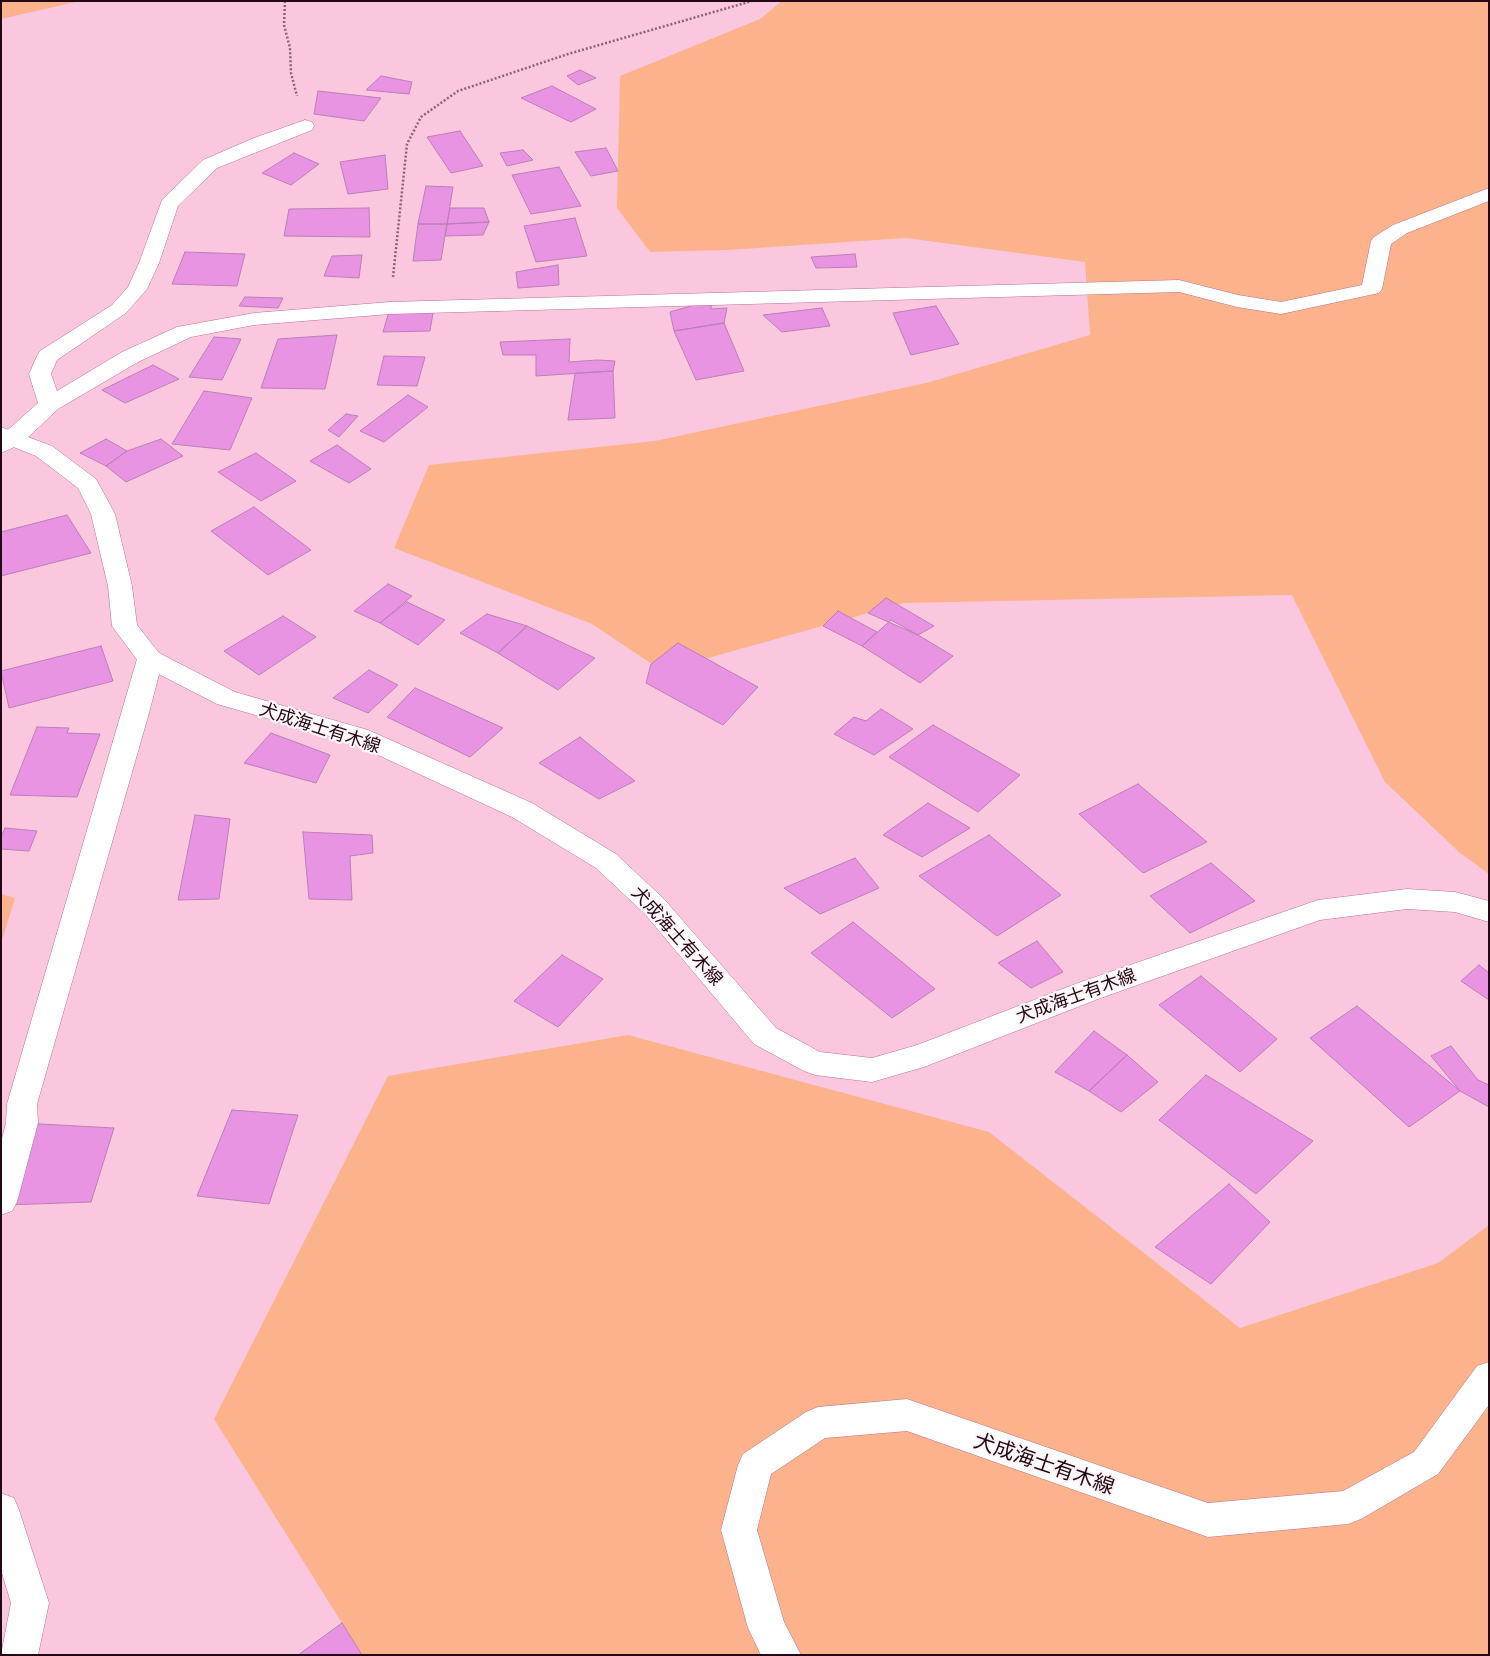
<!DOCTYPE html>
<html>
<head>
<meta charset="utf-8">
<style>
  body { margin:0 }
  #map { position:relative; width:1490px; height:1656px; overflow:hidden; background:#fac7de; font-family:"Golos Text",sans-serif }
  canvas { display:block }
  .frame { position:absolute; inset:0; border:2px solid #250817; pointer-events:none }
</style>
</head>
<body>
<div id="map">
<canvas width="1490" height="1656"></canvas>
<div class="frame"></div>
</div>
<script>
const context = document.querySelector('canvas').getContext('2d');
context.lineJoin = 'round';
function paint(path, color) { context.fillStyle = color; context.fill(path, 'evenodd'); }
const toPath = rows => new Path2D(rows.map(r => 'M' + r).join(''));
function stroke(path, color, width, dash) { context.strokeStyle = color; context.lineWidth = width; context.lineCap = dash ? 'butt' : 'round'; context.setLineDash(dash || []); context.stroke(path); }
function write(font, color, halo, rows, align = 'center') {
  context.font = font + ' "Golos Text","Noto Sans JP",sans-serif'; context.lineWidth = 4.5; context.setLineDash([]); context.textBaseline = 'middle'; context.strokeStyle = halo; context.fillStyle = color; for (const [text, x, y, turn = 0] of rows) {
    context.save(); context.translate(x, y); context.rotate((+turn || 0) * Math.PI / 180); context.textAlign = isNaN(turn) ? turn : align; if (halo) context.strokeText(text, 0, 0); context.fillText(text, 0, 0); context.restore();
  }
}
const green = toPath([
  [1,1,80,1,1,19],
  [782,1,1489,1,1489,874,1460,853,1385,782,1292,595,904,603,662,671,592,624,394,548,429,465,655,441,926,383,1090,335,1085,262,906,238,728,250,650,252,617,208,620,76,760,19],
  [1,894,15,898,1,943],
  [628,1035,989,1132,1240,1328,1438,1263,1489,1225,1489,1655,362,1655,214,1419,388,1076]
]);
const building = toPath([
  [580,70,596,78,578,85,567,76,580,70],
  [381,76,412,82,409,94,366,90,381,76],
  [552,86,596,109,571,122,521,98,552,86],
  [318,91,381,98,364,121,314,114,318,91],
  [460,131,483,166,451,173,427,137,460,131],
  [606,148,618,171,591,176,575,152,606,148],
  [523,150,533,160,507,166,500,153,523,150],
  [294,153,319,164,291,185,262,173,294,153],
  [385,155,388,189,348,194,340,162,385,155],
  [559,167,581,206,531,214,512,175,559,167],
  [426,186,453,187,447,224,418,224,426,186],
  [369,208,370,237,284,236,289,209,369,208],
  [450,208,484,208,489,222,447,224,450,208],
  [575,218,587,256,536,262,524,226,575,218],
  [489,222,483,235,445,236,447,224,489,222],
  [418,224,447,224,441,260,413,261,418,224],
  [185,252,245,254,237,286,172,284,185,252],
  [855,254,857,267,816,268,811,257,855,254],
  [362,255,359,278,324,276,332,256,362,255],
  [558,265,559,285,518,288,516,272,558,265],
  [245,297,283,298,278,308,239,306,245,297],
  [711,300,711,309,727,308,724,323,674,331,670,312,711,300],
  [936,306,959,344,911,355,893,313,936,306],
  [434,307,430,331,383,332,390,308,434,307],
  [822,308,830,326,782,332,763,315,822,308],
  [724,323,744,371,696,380,674,331,724,323],
  [337,335,325,389,261,388,278,339,337,335],
  [214,337,241,339,222,380,189,377,214,337],
  [570,339,569,362,597,360,615,361,613,371,536,376,536,355,503,355,500,342,570,339],
  [384,356,425,357,417,386,377,385,384,356],
  [153,365,179,379,125,403,102,390,153,365],
  [613,371,615,418,568,420,575,373,613,371],
  [204,391,252,398,230,450,172,444,204,391],
  [408,395,428,407,384,442,360,431,408,395],
  [346,414,358,416,339,437,328,430,346,414],
  [106,439,127,451,106,466,80,453,106,439],
  [161,439,183,456,126,482,106,466,127,451,161,439],
  [337,445,371,469,349,483,310,461,337,445],
  [256,453,296,481,261,501,218,472,256,453],
  [254,507,311,550,268,575,211,531,254,507],
  [67,515,91,553,1,576,1,532,67,515],
  [388,584,412,596,380,623,354,611,388,584],
  [886,598,934,626,918,635,868,613,886,598],
  [407,602,445,620,418,645,380,623,407,602],
  [838,611,877,632,862,646,823,626,838,611],
  [487,614,527,626,498,653,460,633,487,614],
  [283,616,316,637,259,675,224,651,283,616],
  [891,620,918,635,953,656,920,683,862,646,891,620],
  [527,626,595,658,558,690,498,653,527,626],
  [678,643,758,687,723,725,646,683,651,664,678,643],
  [101,646,113,681,9,708,1,671,101,646],
  [369,670,398,685,368,713,333,698,369,670],
  [415,688,503,728,470,757,387,717,415,688],
  [881,709,913,729,874,755,834,734,854,717,866,721,881,709],
  [933,725,1020,775,978,812,889,757,933,725],
  [37,727,69,728,67,733,100,734,77,797,10,795,37,727],
  [271,733,330,755,316,783,244,763,271,733],
  [580,737,608,760,635,781,599,799,539,763,580,737],
  [1138,784,1207,842,1143,873,1079,814,1138,784],
  [928,803,970,828,922,857,883,835,928,803],
  [195,815,230,819,219,899,178,900,195,815],
  [5,828,37,831,29,851,1,849,1,837,5,828],
  [303,832,372,835,373,853,350,856,352,900,309,899,303,832],
  [989,835,1061,895,997,936,919,876,989,835],
  [855,858,879,888,820,914,784,888,855,858],
  [1211,863,1255,901,1190,933,1150,896,1211,863],
  [853,922,935,989,892,1018,811,953,853,922],
  [1037,941,1063,972,1031,988,998,963,1037,941],
  [562,955,603,979,558,1027,514,1001,562,955],
  [1479,965,1489,973,1489,1000,1461,981,1479,965],
  [1201,976,1277,1039,1240,1072,1159,1005,1201,976],
  [1357,1006,1460,1091,1409,1127,1310,1038,1357,1006],
  [1094,1031,1127,1055,1089,1091,1055,1072,1094,1031],
  [1451,1046,1478,1080,1489,1085,1489,1107,1460,1091,1431,1056,1451,1046],
  [1127,1055,1158,1082,1121,1112,1089,1091,1127,1055],
  [1206,1075,1313,1141,1256,1194,1159,1120,1206,1075],
  [232,1110,298,1115,269,1204,197,1196,232,1110],
  [22,1123,114,1128,91,1202,6,1205,22,1123],
  [1229,1184,1270,1222,1211,1284,1155,1247,1229,1184],
  [342,1623,362,1655,298,1655,342,1623]
]);
const path = toPath([
  [285,1,284,25,290,48,291,73,297,96],
  [393,277,407,144,421,117,458,91,568,54,752,1]
]);
const minor = toPath([
  [305,120,312,122,314,126,312,130,217,168,178,206,159,263,147,289,126,313,57,360,51,374,57,391,122,352,177,327,254,313,390,302,1179,280,1238,295,1281,302,1362,285,1371,241,1374,237,1393,225,1489,188,1489,201,1407,233,1391,244,1382,289,1379,293,1281,314,1237,307,1179,292,390,314,254,325,191,337,138,362,58,409,21,444,1,453,1,436,38,403,29,374,37,356,40,351,112,305,128,287,139,263,162,200,203,160,254,138,305,120],
  [150,651,159,653,163,659,149,713,37,1104,38,1123,17,1202,12,1211,1,1215,1,1142,6,1123,7,1104,137,659,141,653,150,651],
  [1,1493,14,1498,19,1510,49,1603,38,1655,1,1655,11,1603,1,1570,1,1493]
]);
const secondary = toPath([
  [1,427,52,446,96,479,115,514,132,586,137,625,159,653,235,692,368,730,532,803,616,854,664,899,776,1028,820,1052,872,1058,917,1045,1078,983,1318,900,1407,889,1455,892,1489,901,1489,922,1455,912,1407,909,1320,920,1098,999,924,1067,872,1082,815,1075,804,1071,754,1044,644,913,596,868,512,817,350,742,217,704,141,665,112,626,108,586,91,514,78,488,36,456,1,442,1,427],
  [1489,1362,1489,1405,1438,1474,1361,1519,1348,1524,1208,1537,907,1431,825,1438,771,1474,757,1530,784,1622,801,1655,761,1655,748,1628,721,1530,738,1465,743,1454,806,1412,818,1407,907,1399,1208,1503,1343,1491,1414,1452,1477,1366,1489,1362]
]);
const streetNames = [
  ["犬成海士有木線",320,728,18],
  ["犬成海士有木線",677,936,48],
  ["犬成海士有木線",1076,996,-20]
];
const nearStreetnames = [
  ["犬成海士有木線",1044,1464,19]
];
paint(green, '#fcb38b');
paint(building, '#e894e2');
stroke(building, '#bc7eb7', 1);
stroke(minor, '#bd7096', 1);
stroke(secondary, '#bd7096', 1);
stroke(path, '#8a6275', 2.5, [2, 2]);
paint(minor, '#fff');
paint(secondary, '#fff');
write('18px', '#250817', '#fff6f9', streetNames);
write('21px', '#250817', '#fff6f9', nearStreetnames);
</script>
</body>
</html>
